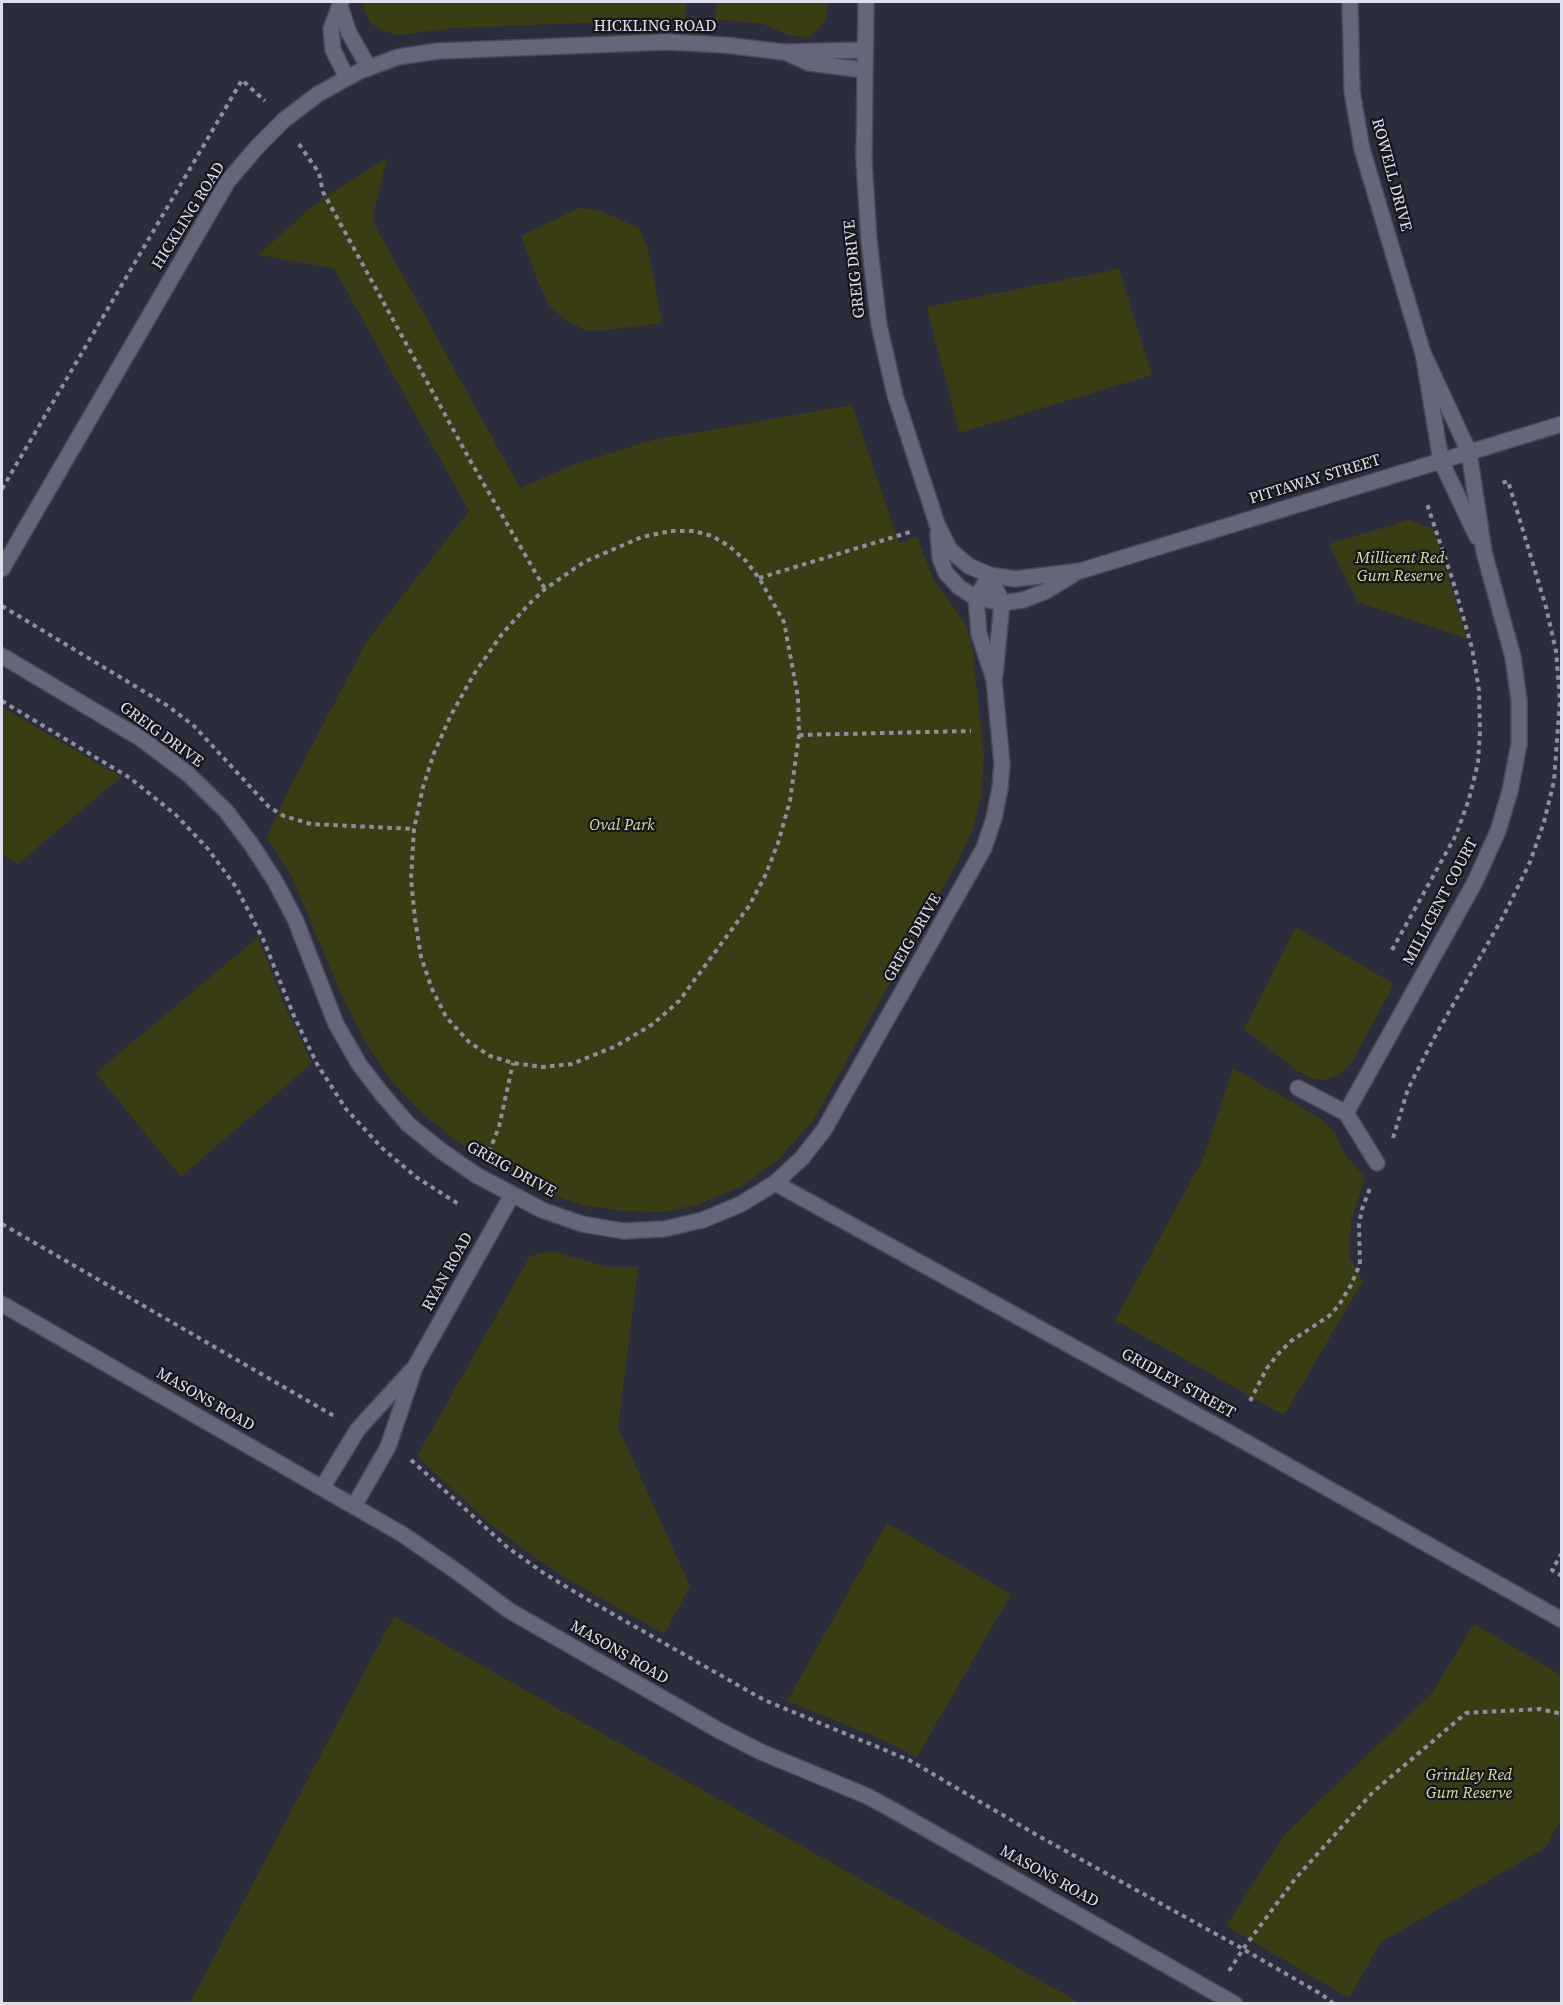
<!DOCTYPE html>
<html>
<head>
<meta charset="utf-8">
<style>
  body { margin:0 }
  #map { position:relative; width:1563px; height:2005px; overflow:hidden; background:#2b2c3c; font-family:"Source Serif 4",serif }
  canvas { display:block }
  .frame { position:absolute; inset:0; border:3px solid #dfe0eb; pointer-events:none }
</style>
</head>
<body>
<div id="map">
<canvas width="1563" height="2005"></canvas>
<div class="frame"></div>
</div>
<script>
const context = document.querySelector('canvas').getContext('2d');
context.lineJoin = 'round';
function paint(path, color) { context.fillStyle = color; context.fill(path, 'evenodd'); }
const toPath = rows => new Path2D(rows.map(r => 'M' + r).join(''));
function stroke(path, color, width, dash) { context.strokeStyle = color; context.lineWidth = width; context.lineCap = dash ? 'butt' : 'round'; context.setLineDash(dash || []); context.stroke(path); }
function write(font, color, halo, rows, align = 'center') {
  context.font = font + ' "Source Serif 4",serif'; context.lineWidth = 4.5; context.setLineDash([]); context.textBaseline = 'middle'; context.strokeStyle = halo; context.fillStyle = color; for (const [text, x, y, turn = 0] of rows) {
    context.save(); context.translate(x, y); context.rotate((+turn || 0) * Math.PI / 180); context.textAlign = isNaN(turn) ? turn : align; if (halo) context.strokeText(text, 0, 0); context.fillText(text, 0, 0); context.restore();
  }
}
const green = toPath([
  [364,2,687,2,685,19,455,28,398,35,380,30,370,22,364,10],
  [716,2,828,2,826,21,810,37,791,36,763,24,715,19],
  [387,158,372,220,520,488,575,464,654,440,852,405,899,543,917,537,933,579,965,623,972,644,984,756,981,797,972,831,958,861,814,1119,777,1161,740,1187,697,1205,660,1212,623,1211,582,1205,545,1192,493,1163,456,1141,421,1112,390,1079,365,1041,342,996,292,877,267,838,286,795,367,641,469,511,334,268,258,255,321,199],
  [579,208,601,211,639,228,648,249,662,323,606,330,585,330,565,320,550,306,539,284,521,236],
  [1119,269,1152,375,959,433,927,307],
  [1408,520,1432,528,1439,546,1467,639,1358,602,1329,544],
  [2,707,121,777,18,864,2,854],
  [1296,927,1394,984,1351,1064,1338,1075,1325,1080,1310,1078,1296,1070,1244,1029],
  [258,937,285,1006,312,1063,181,1177,96,1073],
  [1233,1068,1320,1118,1335,1133,1346,1156,1365,1177,1351,1222,1349,1257,1363,1281,1284,1415,1115,1320,1204,1157],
  [551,1251,609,1267,638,1267,618,1427,690,1586,664,1634,564,1577,523,1549,487,1521,417,1456,530,1256],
  [887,1523,1011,1594,917,1757,883,1740,787,1701],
  [394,1616,1080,2003,190,2003],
  [1474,1624,1561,1675,1561,1820,1545,1848,1381,1942,1349,1998,1226,1926,1285,1834,1433,1692]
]);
const path = toPath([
  [299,144,319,173,323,192,471,462,545,589],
  [2,489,242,80,265,101],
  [671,531,694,531,712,536,729,546,746,561,759,578,784,622,798,697,799,735,790,801,778,843,765,876,749,906,679,1001,653,1024,616,1046,572,1064,543,1067,513,1063,490,1056,469,1042,446,1017,432,989,421,957,415,919,411,879,414,829,423,787,434,753,451,715,474,674,502,634,529,604,545,589,584,562,642,537,671,531],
  [759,578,910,532],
  [2,606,168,706,194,726,269,807,284,816,311,824,414,829],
  [2,701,130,778,176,815,208,849,236,887,263,939,294,1016,317,1064,346,1109,382,1148,416,1177,460,1205],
  [799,735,971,731],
  [1392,950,1456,835,1469,799,1478,763,1480,732,1479,690,1472,648,1453,581,1428,507,1432,506],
  [1393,1138,1408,1089,1433,1040,1504,915,1530,862,1544,822,1554,781,1560,700,1556,651,1546,607,1508,481,1502,483],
  [489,1152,499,1127,513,1063],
  [2,1224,334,1416],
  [1250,1401,1267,1368,1279,1353,1291,1341,1329,1316,1339,1305,1351,1285,1360,1264,1359,1225,1362,1209,1370,1188],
  [411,1460,507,1547,545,1574,590,1601,764,1700,909,1760,1035,1834,1243,1949,1321,1994,1334,2004],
  [1562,1553,1552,1570,1562,1576],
  [1229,1971,1243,1949,1295,1879,1373,1792,1466,1713,1540,1709,1562,1714]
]);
const minor = toPath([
  [341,2,331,29,333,50,347,78],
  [866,2,864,160,869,241,879,325,895,395,937,524,950,550,969,566,990,575,1015,579,1080,571,1562,424],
  [1350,2,1352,91,1362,149,1423,353,1441,461,1477,537],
  [340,6,349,33,369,68],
  [789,54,809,63,864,70],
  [938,533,940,558,946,573,959,587,976,598,1002,603,1023,600,1046,591,1074,574],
  [2,569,228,181,258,146,284,120,318,94,360,71,398,57,438,51,667,42,725,45,783,52,864,50],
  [990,575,1002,603,995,675],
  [2,656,140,738,188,774,226,811,251,844,275,881,295,919,336,1024,359,1064,382,1094,408,1124,440,1150,476,1175,542,1210,582,1224,623,1231,664,1229,703,1220,741,1204,775,1183,802,1158,824,1130,984,848,994,818,1000,788,1002,764,994,680,979,634,976,598,990,575],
  [1298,1088,1346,1113,1377,1163],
  [1346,1113,1475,882,1498,831,1510,791,1519,744,1519,700,1513,657,1484,552,1469,452,1423,353],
  [775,1183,1233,1435,1562,1620],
  [2,1304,402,1534,456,1571,510,1611,720,1731,761,1752,867,1796,900,1814,1235,2004],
  [322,1488,358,1429,411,1371],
  [354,1506,388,1447,415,1367,512,1195]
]);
const streetNames = [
  ["HICKLING ROAD",655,27],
  ["ROWELL DRIVE",1391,175,75],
  ["HICKLING ROAD",189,216,-58],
  ["GREIG DRIVE",855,269,-96],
  ["PITTAWAY STREET",1315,480,-17],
  ["GREIG DRIVE",161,735,36],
  ["MILLICENT COURT",1441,902,-62],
  ["GREIG DRIVE",913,938,-60],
  ["GREIG DRIVE",511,1170,29],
  ["RYAN ROAD",448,1272,-61],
  ["GRIDLEY STREET",1178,1384,29],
  ["MASONS ROAD",205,1400,30],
  ["MASONS ROAD",619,1653,30],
  ["MASONS ROAD",1049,1877,29]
];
const parkNames = [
  ["Millicent Red",1400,559],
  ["Gum Reserve",1400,577],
  ["Oval Park",622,826],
  ["Grindley Red",1469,1776],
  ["Gum Reserve",1469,1794]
];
paint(green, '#3a3d13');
stroke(minor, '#494957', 18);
stroke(path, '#8e8f9c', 4, [4.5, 4.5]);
stroke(minor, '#656679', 15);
write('16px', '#dfe0eb', '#15151d', streetNames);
write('italic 16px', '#dae198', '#15151d', parkNames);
</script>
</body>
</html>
